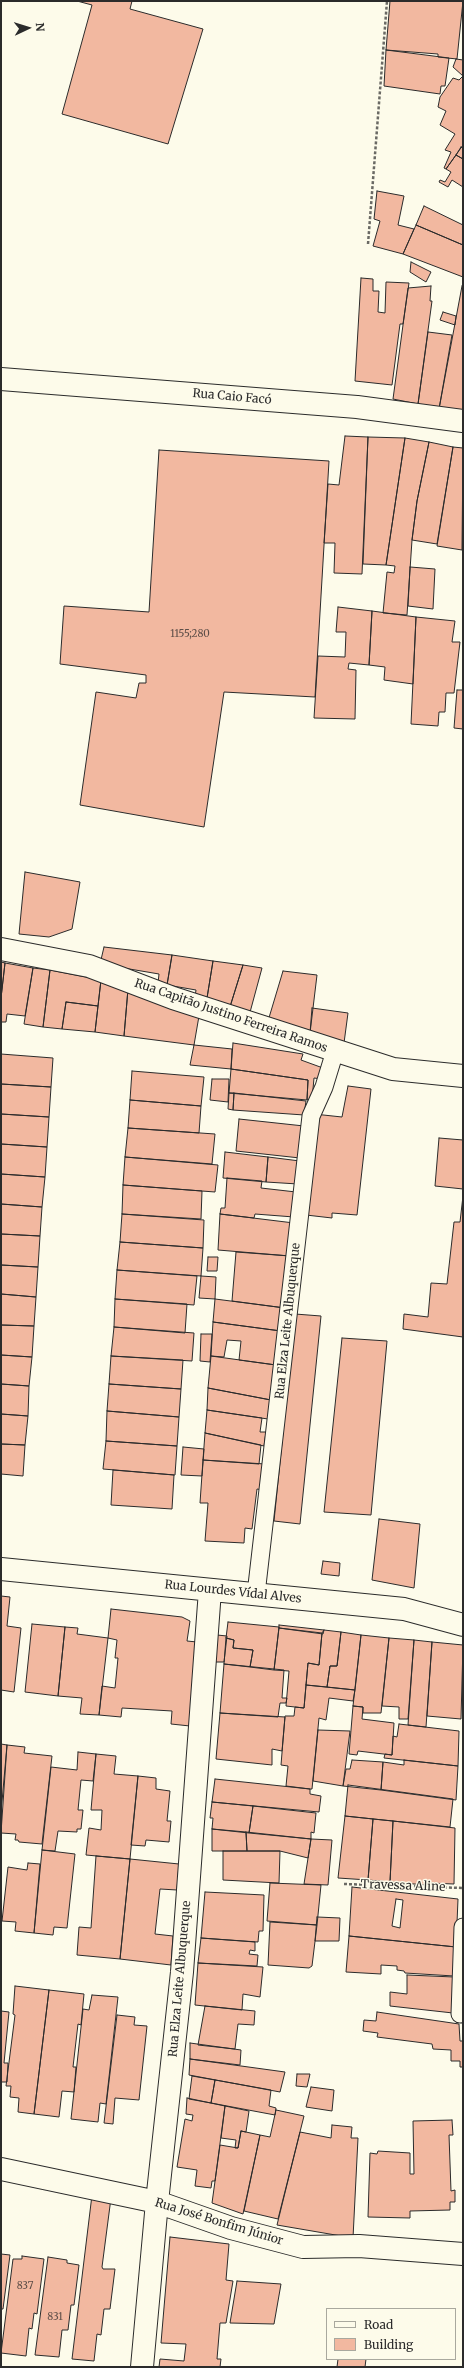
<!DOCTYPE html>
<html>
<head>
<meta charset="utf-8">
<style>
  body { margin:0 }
  #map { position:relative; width:464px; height:2368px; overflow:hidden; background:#fdfbea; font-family:Merriweather,serif }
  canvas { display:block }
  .frame { position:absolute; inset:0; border:2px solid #2b2b2b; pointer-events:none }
  .legend { position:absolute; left:326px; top:2308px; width:130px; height:52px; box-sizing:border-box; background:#fdfbea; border:1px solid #a9a89e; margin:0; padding:5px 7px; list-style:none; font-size:12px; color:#2b2b2b }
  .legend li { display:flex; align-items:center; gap:8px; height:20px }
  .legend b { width:20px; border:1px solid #a9a89e }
  .north { position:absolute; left:8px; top:8px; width:40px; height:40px; -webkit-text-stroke:3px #fdfbea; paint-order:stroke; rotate:86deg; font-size:11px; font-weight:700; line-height:16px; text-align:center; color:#2b2b2b }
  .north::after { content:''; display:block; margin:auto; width:14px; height:18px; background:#2b2b2b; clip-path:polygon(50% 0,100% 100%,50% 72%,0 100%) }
</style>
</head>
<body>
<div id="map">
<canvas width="464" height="2368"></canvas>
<div class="frame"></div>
<ul class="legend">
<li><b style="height:5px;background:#fdfbea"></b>Road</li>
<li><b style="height:11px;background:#f2b8a0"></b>Building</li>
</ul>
<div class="north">N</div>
</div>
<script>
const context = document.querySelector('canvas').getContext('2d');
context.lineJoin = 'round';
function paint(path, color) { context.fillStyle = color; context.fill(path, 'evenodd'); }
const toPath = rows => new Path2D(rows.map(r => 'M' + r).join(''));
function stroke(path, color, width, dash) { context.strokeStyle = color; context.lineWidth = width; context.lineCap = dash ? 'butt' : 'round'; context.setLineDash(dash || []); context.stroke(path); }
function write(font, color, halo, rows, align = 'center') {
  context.font = font + ' Merriweather,serif'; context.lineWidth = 3; context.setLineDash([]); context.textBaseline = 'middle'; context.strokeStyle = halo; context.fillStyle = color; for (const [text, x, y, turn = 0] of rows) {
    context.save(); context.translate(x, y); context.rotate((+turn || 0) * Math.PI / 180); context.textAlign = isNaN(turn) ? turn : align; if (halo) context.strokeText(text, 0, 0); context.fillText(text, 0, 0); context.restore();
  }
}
const building = toPath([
  [77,1,132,1,130,9,203,29,168,144,62,114,92,5,77,1],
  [390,1,463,1,457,59,438,57,438,54,386,50,390,1],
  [386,50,449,58,445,86,441,86,440,94,384,86,386,50],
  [456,59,463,60,463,145,446,169,444,168,451,152,445,150,455,134,440,125,446,111,438,107,440,97,453,78,459,80,463,76,453,67,456,59],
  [461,147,463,149,463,159,456,155,461,147],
  [456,155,463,159,463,187,452,180,448,187,439,182,440,180,445,182,451,172,446,169,456,155],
  [377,191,404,196,398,225,414,229,403,254,373,246,380,221,374,219,377,191],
  [424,206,463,225,463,245,416,225,424,206],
  [416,225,463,245,463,277,403,254,416,225],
  [411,262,431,272,426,282,410,272,411,262],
  [361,278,373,279,373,291,379,291,378,312,385,313,386,282,409,283,403,324,400,324,392,385,355,381,361,278],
  [431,286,430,301,432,301,418,404,393,399,408,288,431,286],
  [462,286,463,287,463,414,439,409,462,286],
  [443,312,456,316,455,325,440,320,443,312],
  [428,332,452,335,439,409,418,404,428,332],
  [345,436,368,437,362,574,334,573,335,543,324,543,328,484,339,485,345,436],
  [368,437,405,438,386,565,363,564,368,437],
  [405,438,429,442,417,501,412,540,407,615,383,613,387,572,394,573,395,566,386,565,405,438],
  [429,442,453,447,437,544,412,540,417,501,429,442],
  [453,447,463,448,462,550,437,546,453,447],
  [159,450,329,461,315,697,224,692,204,827,80,805,96,692,136,698,139,683,146,683,146,675,60,664,64,606,149,612,159,450],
  [410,567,435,569,433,609,408,606,410,567],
  [338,607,372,611,369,665,349,663,348,669,356,670,355,719,314,718,318,656,345,657,346,632,336,632,338,607],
  [372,611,416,617,413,684,384,680,385,667,369,665,372,611],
  [416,617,455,621,452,642,460,642,454,693,446,693,445,712,439,712,438,726,411,724,416,617],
  [457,690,463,690,463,729,454,728,457,690],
  [25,872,80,882,72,929,49,937,19,934,25,872],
  [104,947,172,955,167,985,158,983,159,974,100,964,104,947],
  [172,955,213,961,207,998,195,997,196,990,167,985,172,955],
  [213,961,243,965,229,1010,207,998,213,961],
  [1,962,5,963,1,998,1,962],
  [5,963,33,968,25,1016,7,1014,6,1022,1,1022,1,998,5,963],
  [243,965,262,968,249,1016,229,1010,243,965],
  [33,968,50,970,43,1027,24,1024,33,968],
  [50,970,101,980,98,1006,66,1002,62,1029,43,1027,50,970],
  [283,971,317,975,310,1033,268,1021,283,971],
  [101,980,128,989,124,1036,95,1032,101,980],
  [128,989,199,1016,194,1045,124,1036,128,989],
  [66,1002,98,1006,95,1032,62,1029,66,1002],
  [312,1008,348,1013,344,1043,310,1033,312,1008],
  [233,1043,303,1054,301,1060,323,1068,322,1079,314,1078,312,1100,307,1100,308,1080,231,1069,233,1043],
  [194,1045,232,1049,231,1069,190,1065,194,1045],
  [1,1054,53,1058,51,1087,1,1084,1,1054],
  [231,1069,308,1080,307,1100,229,1093,231,1069],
  [132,1071,204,1077,201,1106,130,1100,132,1071],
  [212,1079,229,1079,228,1102,210,1100,212,1079],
  [1,1084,51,1087,49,1117,1,1114,1,1084],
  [348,1086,371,1089,357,1215,332,1213,332,1218,306,1215,314,1114,342,1117,348,1086],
  [229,1093,234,1093,233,1110,228,1109,229,1093],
  [234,1093,306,1101,304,1115,233,1110,234,1093],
  [130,1100,201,1106,199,1133,128,1128,130,1100],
  [1,1114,49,1117,47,1147,1,1144,1,1114],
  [239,1119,304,1126,300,1158,236,1151,239,1119],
  [128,1128,215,1134,212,1164,125,1157,128,1128],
  [439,1138,463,1140,463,1189,435,1186,439,1138],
  [1,1144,47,1147,45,1177,1,1174,1,1144],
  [225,1152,268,1157,266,1182,223,1178,225,1152],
  [125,1157,218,1165,215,1192,123,1185,125,1157],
  [268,1157,300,1161,298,1184,266,1182,268,1157],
  [1,1174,45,1177,42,1207,1,1204,1,1174],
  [227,1178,262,1181,261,1188,296,1192,294,1217,255,1214,254,1218,220,1214,221,1208,225,1208,227,1178],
  [123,1185,202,1191,201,1219,122,1214,123,1185],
  [463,1196,463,1337,403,1329,404,1314,428,1317,431,1283,447,1284,454,1222,460,1222,463,1196],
  [1,1204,42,1207,40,1236,1,1234,1,1204],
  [122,1214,204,1220,203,1248,120,1242,122,1214],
  [220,1214,294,1223,290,1256,218,1250,220,1214],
  [1,1234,40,1236,38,1267,1,1265,1,1234],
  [120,1242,203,1248,201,1276,117,1270,120,1242],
  [236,1252,290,1256,285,1308,232,1301,236,1252],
  [208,1257,218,1257,217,1271,207,1271,208,1257],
  [1,1265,38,1267,36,1297,1,1294,1,1265],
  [117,1270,197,1276,194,1305,115,1299,117,1270],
  [201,1276,216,1277,215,1299,199,1298,201,1276],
  [1,1294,36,1297,34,1326,1,1325,1,1294],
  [115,1299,187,1304,185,1333,114,1327,115,1299],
  [215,1299,285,1308,281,1331,213,1322,215,1299],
  [295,1314,321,1316,300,1524,274,1521,295,1314],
  [213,1322,281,1331,276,1365,239,1360,241,1341,227,1340,224,1357,211,1356,213,1322],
  [1,1325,34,1326,32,1357,1,1355,1,1325],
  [114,1327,194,1333,192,1361,111,1356,114,1327],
  [201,1334,212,1334,210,1362,200,1361,201,1334],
  [342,1338,387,1341,371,1515,324,1512,342,1338],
  [1,1355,32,1357,29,1386,1,1384,1,1355],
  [111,1356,183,1360,181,1389,109,1384,111,1356],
  [211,1356,276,1365,271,1400,208,1388,211,1356],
  [1,1384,29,1386,28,1416,1,1414,1,1384],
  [109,1384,181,1389,179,1417,107,1411,109,1384],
  [208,1388,271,1400,268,1419,207,1410,208,1388],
  [207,1410,262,1418,260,1432,266,1432,264,1446,205,1433,207,1410],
  [107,1411,179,1417,177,1446,106,1441,107,1411],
  [1,1414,28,1416,25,1445,1,1444,1,1414],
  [205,1433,261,1445,259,1464,203,1460,205,1433],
  [106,1441,177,1446,175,1475,103,1469,106,1441],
  [1,1444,25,1445,23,1476,1,1474,1,1444],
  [183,1447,204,1449,202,1476,181,1475,183,1447],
  [203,1460,265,1464,263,1490,257,1489,252,1529,245,1528,244,1543,205,1541,208,1503,200,1503,203,1460],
  [113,1470,174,1475,172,1509,111,1505,113,1470],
  [379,1519,420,1524,414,1588,372,1580,379,1519],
  [323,1561,340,1563,339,1576,321,1574,323,1561],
  [1,1596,10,1597,7,1626,21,1628,14,1692,1,1690,1,1596],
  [111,1609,182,1617,190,1621,187,1641,197,1642,190,1726,171,1724,172,1711,122,1708,121,1717,99,1715,102,1686,115,1688,118,1658,115,1658,117,1640,108,1638,111,1609],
  [228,1622,279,1627,274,1670,250,1667,253,1650,233,1648,234,1640,226,1638,228,1622],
  [32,1624,65,1627,58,1696,25,1692,32,1624],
  [279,1625,324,1630,323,1634,279,1628,279,1625],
  [65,1627,78,1628,77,1634,108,1638,99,1715,80,1714,82,1698,58,1696,65,1627],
  [279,1628,322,1633,319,1665,308,1663,304,1708,286,1706,289,1671,274,1670,279,1628],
  [324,1630,341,1632,337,1666,330,1666,327,1687,306,1685,308,1663,319,1665,322,1633,324,1630],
  [341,1632,361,1635,355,1690,327,1687,330,1666,337,1666,341,1632],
  [217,1635,227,1636,224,1662,215,1662,217,1635],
  [361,1635,389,1638,381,1713,363,1713,363,1707,353,1706,361,1635],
  [226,1638,234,1640,233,1648,253,1650,250,1667,224,1664,226,1638],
  [389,1638,414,1640,408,1719,399,1719,399,1707,382,1706,389,1638],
  [414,1640,432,1642,426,1727,408,1725,414,1640],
  [432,1642,463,1645,461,1719,427,1716,432,1642],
  [224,1664,284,1670,282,1698,287,1698,286,1703,280,1703,278,1717,220,1713,224,1664],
  [306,1685,355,1690,353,1701,329,1698,326,1720,319,1718,312,1789,310,1789,286,1786,288,1766,281,1765,285,1716,294,1716,295,1707,304,1708,306,1685],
  [353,1706,363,1707,362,1719,394,1723,392,1755,358,1751,357,1755,349,1754,353,1706],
  [220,1713,285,1717,282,1751,272,1749,272,1765,216,1759,220,1713],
  [399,1724,459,1731,458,1766,384,1758,385,1754,392,1755,393,1736,397,1737,399,1724],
  [318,1730,350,1731,343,1786,313,1781,318,1730],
  [1,1744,7,1745,1,1813,1,1744],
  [7,1745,25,1747,24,1753,52,1756,42,1844,19,1842,18,1840,15,1840,16,1834,1,1833,7,1745],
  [78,1752,96,1754,93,1781,81,1780,78,1810,83,1810,81,1829,77,1829,77,1832,58,1831,55,1851,42,1850,51,1767,77,1770,78,1752],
  [96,1754,116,1756,114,1774,138,1776,130,1859,86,1855,89,1828,101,1830,102,1810,91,1810,96,1754],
  [352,1760,383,1762,381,1790,343,1786,346,1769,350,1769,352,1760],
  [404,1760,458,1766,456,1800,381,1790,383,1762,404,1765,404,1760],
  [138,1776,156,1778,156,1789,170,1791,167,1821,171,1821,169,1842,146,1840,145,1846,131,1845,138,1776],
  [215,1779,310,1789,310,1794,321,1796,319,1812,212,1802,215,1779],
  [348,1785,453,1799,450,1827,345,1816,348,1785],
  [212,1802,253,1806,249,1833,212,1829,213,1818,210,1818,212,1802],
  [253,1806,316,1813,314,1833,311,1832,311,1839,249,1833,253,1806],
  [345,1816,373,1819,368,1880,338,1878,345,1816],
  [373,1819,393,1821,390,1882,368,1880,373,1819],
  [393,1821,455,1828,454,1884,428,1883,426,1885,390,1882,393,1821],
  [212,1829,246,1832,247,1851,212,1851,212,1829],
  [246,1832,311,1839,308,1858,280,1851,247,1851,246,1832],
  [311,1839,332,1840,328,1885,304,1884,311,1839],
  [42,1850,75,1854,67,1928,54,1927,53,1935,34,1933,42,1850],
  [223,1851,280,1851,279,1883,223,1880,223,1851],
  [96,1856,130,1859,120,1959,77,1955,79,1927,91,1928,96,1856],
  [130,1859,179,1864,177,1890,160,1889,155,1934,173,1936,171,1965,120,1959,130,1859],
  [28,1863,40,1864,34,1933,15,1931,16,1922,2,1921,8,1867,27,1870,28,1863],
  [270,1883,321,1885,317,1925,267,1921,270,1883],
  [352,1887,458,1899,456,1947,349,1936,352,1887],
  [396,1899,403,1900,400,1928,392,1926,396,1899],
  [205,1892,264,1895,263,1931,259,1931,258,1942,201,1938,205,1892],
  [317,1917,340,1918,339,1941,315,1941,317,1917],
  [270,1922,317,1925,312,1966,309,1968,268,1965,270,1922],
  [349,1936,456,1947,454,1976,405,1973,404,1971,397,1970,397,1966,381,1965,381,1974,346,1972,349,1936],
  [201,1938,255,1942,255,1951,250,1950,249,1954,258,1955,257,1966,198,1963,201,1938],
  [198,1963,263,1967,260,1997,243,1994,242,2010,195,2005,198,1963],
  [407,1975,454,1977,453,2013,390,2006,390,1992,407,1994,407,1975],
  [15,1986,49,1990,34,2114,18,2112,19,2098,10,2097,11,2086,6,2086,15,2015,13,2014,15,1986],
  [49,1990,84,1994,81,2025,78,2024,73,2067,76,2067,74,2092,62,2091,59,2117,34,2114,49,1990],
  [92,1995,118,1997,106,2104,100,2103,98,2122,71,2119,83,2009,89,2010,92,1995],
  [205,2006,255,2011,254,2025,238,2024,235,2049,198,2045,205,2006],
  [1,2011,9,2012,4,2063,8,2063,7,2082,1,2082,1,2011],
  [377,2012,459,2024,460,2041,463,2041,463,2067,460,2067,460,2061,451,2061,451,2050,433,2049,432,2044,377,2037,378,2033,363,2031,364,2020,376,2021,377,2012],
  [117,2015,135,2017,134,2025,147,2026,139,2100,115,2098,113,2124,104,2123,117,2015],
  [190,2043,241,2050,240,2065,190,2059,190,2043],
  [190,2059,285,2072,280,2092,189,2075,190,2059],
  [297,2074,310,2074,307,2087,296,2086,297,2074],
  [192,2076,215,2080,211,2103,189,2099,192,2076],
  [215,2080,271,2090,269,2106,276,2108,275,2115,211,2103,215,2080],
  [311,2087,334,2090,332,2111,306,2107,311,2087],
  [187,2098,225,2106,215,2181,212,2181,211,2188,195,2186,197,2170,177,2167,185,2119,192,2121,193,2115,186,2114,187,2098],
  [225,2106,249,2111,246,2132,241,2131,238,2148,235,2148,236,2140,221,2138,225,2106],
  [276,2110,304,2116,278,2219,244,2211,260,2135,270,2137,276,2110],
  [452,2120,453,2135,449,2135,451,2191,455,2190,455,2202,450,2202,450,2210,410,2211,410,2218,368,2217,370,2153,377,2154,378,2151,410,2153,410,2174,414,2174,413,2121,452,2120],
  [332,2125,352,2127,351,2138,358,2138,353,2238,277,2225,300,2132,331,2138,332,2125],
  [241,2131,260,2135,243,2214,212,2203,220,2145,238,2148,241,2131],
  [92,2195,111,2198,102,2267,103,2269,115,2269,110,2309,104,2309,101,2335,97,2334,94,2361,72,2359,92,2195],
  [170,2237,229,2244,226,2280,233,2281,226,2323,220,2323,217,2359,221,2359,220,2367,159,2367,160,2359,184,2361,186,2344,161,2343,170,2237],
  [1,2254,10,2255,3,2309,1,2309,1,2254],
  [22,2256,44,2259,37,2314,34,2313,32,2329,29,2328,26,2356,1,2353,13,2259,22,2259,22,2256],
  [48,2257,67,2260,67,2263,79,2265,74,2305,71,2305,68,2330,62,2330,59,2357,35,2355,48,2257],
  [237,2281,281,2284,274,2324,230,2323,237,2281],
  [338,2359,366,2359,365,2367,337,2367,338,2359]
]);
const path = toPath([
  [368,244,387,1],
  [344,1884,463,1888]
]);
const lane = toPath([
  [256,1594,311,1116,324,1087,335,1051],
  [460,2014,463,1927]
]);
const street = toPath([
  [1,379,357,407,463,421],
  [1,949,89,966,173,998,393,1069,463,1076],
  [1,1569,404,1609,463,1625],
  [1,2169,157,2202,231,2228,303,2247,359,2246,463,2254],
  [142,2367,157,2202,182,1972,210,1590]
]);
const numberNames = [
  ["1155;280",190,634],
  ["837",25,2286],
  ["831",55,2317]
];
const streetNames = [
  ["Rua Caio Facó",232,397,5],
  ["Rua Capitão Justino Ferreira Ramos",231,1016,19],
  ["Rua Elza Leite Albuquerque",288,1321,-84],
  ["Rua Lourdes Vídal Alves",233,1592,6],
  ["Travessa Aline",403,1886,2],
  ["Rua Elza Leite Albuquerque",180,1979,-85],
  ["Rua José Bonfim Júnior",219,2222,17]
];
paint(building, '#f2b8a0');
stroke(building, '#2b2b2b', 1);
stroke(lane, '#2b2b2b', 19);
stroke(street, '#2b2b2b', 24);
stroke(path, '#6a6964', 2.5, [3, 2]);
stroke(lane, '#fdfbea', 17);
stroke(street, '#fdfbea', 22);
write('10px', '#5d4e48', null, numberNames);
write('12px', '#2b2b2b', '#fdfbea', streetNames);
</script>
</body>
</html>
